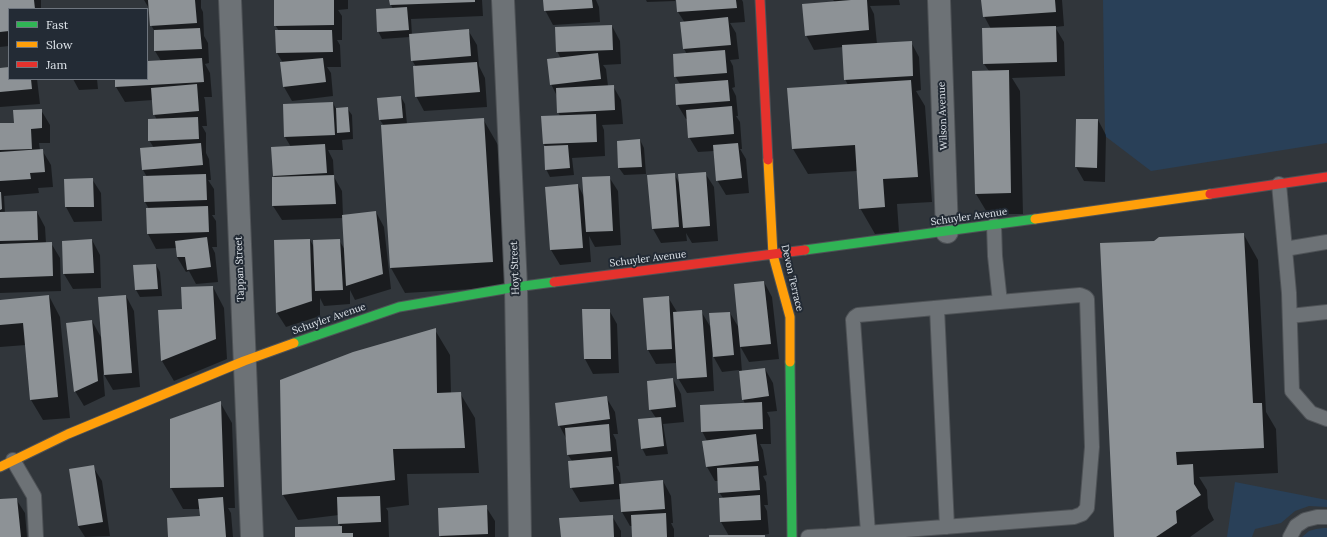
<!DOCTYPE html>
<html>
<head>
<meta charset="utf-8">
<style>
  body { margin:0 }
  #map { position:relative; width:1327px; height:537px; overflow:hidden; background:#31363b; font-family:Lora,serif }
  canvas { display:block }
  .legend { position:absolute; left:8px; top:8px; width:140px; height:72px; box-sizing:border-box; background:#232b35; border:1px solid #6e757e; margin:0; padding:5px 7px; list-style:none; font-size:12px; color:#dfe5eb }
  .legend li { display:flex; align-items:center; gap:8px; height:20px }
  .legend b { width:20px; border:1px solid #6e757e }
</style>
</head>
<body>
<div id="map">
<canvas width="1327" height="537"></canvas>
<ul class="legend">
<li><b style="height:5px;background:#30b455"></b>Fast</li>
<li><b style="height:5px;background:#ff9f0a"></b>Slow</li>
<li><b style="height:5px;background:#e5322d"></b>Jam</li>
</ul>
</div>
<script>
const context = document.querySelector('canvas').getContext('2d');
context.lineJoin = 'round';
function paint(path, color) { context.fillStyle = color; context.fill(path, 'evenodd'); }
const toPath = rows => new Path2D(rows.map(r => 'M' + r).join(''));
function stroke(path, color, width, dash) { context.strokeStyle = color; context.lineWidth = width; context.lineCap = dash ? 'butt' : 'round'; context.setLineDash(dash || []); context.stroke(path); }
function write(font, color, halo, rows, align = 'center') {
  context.font = font + ' Lora,serif'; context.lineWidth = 4; context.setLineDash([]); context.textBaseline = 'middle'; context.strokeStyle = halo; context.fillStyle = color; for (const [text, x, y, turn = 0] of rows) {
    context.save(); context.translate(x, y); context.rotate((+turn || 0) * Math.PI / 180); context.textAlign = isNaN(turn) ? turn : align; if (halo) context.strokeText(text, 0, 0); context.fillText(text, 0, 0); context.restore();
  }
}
const green = toPath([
  [1103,0,1327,0,1327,143,1151,171,1105,136],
  [1235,482,1327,500,1327,507,1309,506,1295,511,1281,523,1255,529,1252,537,1227,537],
  [1324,528,1327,528,1327,537,1302,537,1309,531,1316,529]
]);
const shadow = toPath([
  [0,0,41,0,41,9,9,9,9,46,0,47],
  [144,0,201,0,201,8,203,12,204,36,208,43,209,63,205,64,210,73,212,97,204,97,205,100,207,126,202,126,206,133,206,153,209,159,211,180,208,180,214,189,215,215,212,215,216,221,217,247,212,247,215,253,218,282,196,284,189,271,186,272,177,257,177,248,156,249,148,234,147,209,149,209,145,202,144,177,147,177,143,170,141,149,154,148,149,140,157,120,154,114,153,100,125,102,116,87,116,79,147,79,147,62,161,61,155,51,155,32,151,25,150,10],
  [286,0,348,0,348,9,338,10,342,16,342,40,337,40,340,45,341,67,327,67,331,73,333,96,292,101,284,87,283,63,277,53,279,31,275,25],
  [390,0,482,0,483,16,411,19,412,35,468,30,477,45,479,66,485,78,487,107,424,111,416,96,416,67,412,60,410,37,382,39,378,31,393,9,391,5],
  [544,0,596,0,599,7,600,22,553,25,545,10],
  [646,0,675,0,675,1,647,2],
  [677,0,742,0,743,2,745,22,730,23,736,33,739,59,730,60,733,66,735,87,732,88,736,96,738,116,736,116,740,122,742,149,740,149,746,159,749,193,726,195,717,180,714,151,698,152,689,137,688,119,686,119,677,104,680,84,675,76,687,54,684,49,681,23,685,23,678,12],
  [833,0,899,0,900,5,870,6,874,14,877,44,911,42,919,57,921,90,916,91,925,106,932,202,897,204,899,232,875,234,860,208,857,171,808,174,793,149,848,85,845,79,843,47,814,50,806,35,835,2],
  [982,0,1062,0,1064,26,1055,27,1064,42,1065,76,1012,78,1020,91,1023,214,988,214,976,194,989,71,984,64,991,29,984,16],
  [612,26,620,41,621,64,603,65,606,69,608,86,613,86,621,100,623,124,602,125,604,130,605,156,572,158,574,175,550,177,546,169,546,147,544,144,560,116,558,112,557,96,551,84,561,59,557,51],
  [9,68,9,79,37,79,40,104,0,107,0,69],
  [73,79,97,79,98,89,79,90],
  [401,97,405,104,407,124,483,119,498,145,507,287,405,293,391,268,382,126,384,126,380,120],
  [333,103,336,109,347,108,352,115,353,139,342,140,343,150,328,150,333,160,334,177,342,191,343,216,376,212,384,227,391,289,355,300,350,290,350,304,324,306,320,298,320,316,286,327,277,313,275,241,310,240,314,247,339,240,345,250,343,218,282,220,273,206,275,178,274,176,291,147,285,137],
  [41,110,50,125,50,143,39,143,40,150,42,150,51,165,53,187,38,188,39,193,4,196,5,213,37,212,45,227,46,243,51,243,60,258,61,291,0,293,0,124,15,124],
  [1098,120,1106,135,1105,182,1084,181,1076,167],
  [640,140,644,148,646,174,624,175,619,168],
  [705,173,714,187,718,241,692,243,686,233,687,241,661,243,653,229,674,174,680,184],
  [609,177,618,191,621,245,595,247,589,236,591,262,560,265,551,250,546,188,578,185,584,197],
  [92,179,101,193,102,221,74,222,66,207,65,180],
  [1244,235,1258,260,1266,412,1276,429,1278,473,1199,477,1207,490,1208,508,1214,520,1190,537,1115,537,1154,242],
  [92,240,100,255,101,288,73,289,64,274,63,242],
  [156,265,160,272,162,296,140,297,136,290],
  [764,282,772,297,779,359,749,362,740,346,742,372,765,369,773,383,777,411,767,412,770,418,771,444,760,444,763,450,767,475,763,476,766,482,768,505,764,505,767,511,769,534,763,535,764,537,710,537,729,536,721,522,723,498,719,492,719,481,715,481,707,467,707,441,702,431,745,404,743,399,739,370,722,372,712,354,714,391,687,393,678,378,677,363,656,364,648,350,668,297,677,312,701,311,711,328,730,313,739,328],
  [213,287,224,308,227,359,174,381,162,361,183,309],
  [49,296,60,317,70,418,43,420,31,400,26,345,0,347,0,301],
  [126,296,134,311,140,387,113,390,103,373,105,396,84,406,75,391,92,321,102,339],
  [583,310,609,310,617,324,619,373,593,374,585,359],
  [435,330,450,355,451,393,460,393,475,418,479,473,407,474,409,505,386,508,388,511,389,537,296,537,341,527,339,524,339,515,298,520,283,495],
  [673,379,681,394,684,422,663,424,668,454,646,456,642,448,656,418,650,409],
  [606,397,615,412,618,434,613,434,616,440,619,466,616,466,620,473,621,484,663,481,671,496,673,523,671,523,674,529,674,537,633,537,633,526,630,526,622,512,621,499,580,502,571,487,572,461,568,455,566,438,559,425],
  [220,402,232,423,235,508,228,508,231,513,233,537,169,537,201,517,200,509,183,509,171,488,171,419],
  [93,467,102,481,110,536,85,537,78,526],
  [16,499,25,513,27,537,0,537,0,500],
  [486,507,495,521,495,537,441,537,440,536],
  [612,516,621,531,621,537,562,537]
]);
const building = toPath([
  [0,0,34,0,35,9,9,9,9,31,0,32],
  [148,0,195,0,197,23,150,26],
  [274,0,334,0,334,25,274,26],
  [389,0,475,0,475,2,390,5],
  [543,0,592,0,593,8,544,11],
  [676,0,736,0,737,8,677,12],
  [851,0,867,0,869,30,805,36,802,4],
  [981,0,1055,0,1056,12,983,17],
  [407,7,409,30,377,32,376,9],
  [728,17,731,45,683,49,680,22],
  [612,25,613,50,556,52,555,27],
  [1056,26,1057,62,983,64,982,28],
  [200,28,202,49,154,51,154,30],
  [469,29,471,56,411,61,409,34],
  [275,30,332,30,333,52,276,53],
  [912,41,913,76,844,80,842,45],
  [725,50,727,73,674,77,673,54],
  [598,53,601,79,550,85,547,59],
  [202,58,204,82,115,87,115,79,147,79,147,61],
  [323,58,326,82,283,87,280,62],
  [477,62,480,92,415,97,413,66],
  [9,67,9,79,31,79,32,89,0,92,0,68],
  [1009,70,1011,193,975,194,972,71],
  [728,80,730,101,676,105,675,84],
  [911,80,918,177,883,179,885,207,859,209,855,145,792,149,787,88],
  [197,84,199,111,153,115,151,88],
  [614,85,615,110,557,113,556,88],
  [401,96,403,118,379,120,377,98],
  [333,102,335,135,284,137,283,104],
  [732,106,734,134,688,138,686,110],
  [348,107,350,132,337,133,336,108],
  [42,109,42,128,31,129,32,149,0,150,0,123,14,123,13,110],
  [596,114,597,142,543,144,541,116],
  [198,117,199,139,148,141,148,119],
  [484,118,493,262,390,268,381,125],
  [1076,119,1098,119,1097,168,1075,167],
  [640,139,642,167,618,168,617,141],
  [201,143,203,165,142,170,140,148],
  [738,143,742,178,716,181,713,145],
  [325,144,327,173,273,176,271,147],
  [568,145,570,168,545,170,544,146],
  [43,149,45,172,30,173,31,179,0,181,0,152],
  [706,172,710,226,683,228,678,174],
  [675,173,679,227,652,229,647,175],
  [206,174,207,200,144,202,143,176],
  [334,175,336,204,272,206,272,177],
  [610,176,613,231,586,232,582,177],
  [93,178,94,207,65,207,64,179],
  [578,184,583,248,550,250,545,187],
  [0,192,1,192,2,209,0,210],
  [208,206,209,232,147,234,146,208],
  [37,211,38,240,0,241,0,212],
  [376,211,383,274,346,286,342,215],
  [1244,233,1253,403,1262,403,1264,448,1176,452,1177,465,1193,464,1194,484,1201,495,1176,511,1177,523,1156,537,1114,537,1100,243,1154,241,1159,237],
  [207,237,211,267,187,270,185,257,177,257,175,241],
  [92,239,94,273,63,274,62,241],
  [310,239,312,301,276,313,274,240],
  [340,239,343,290,315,291,313,240],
  [52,242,53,276,0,278,0,244],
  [156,264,158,289,135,290,133,265],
  [764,281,771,344,740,347,734,284],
  [213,286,216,339,161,361,158,310,182,309,181,287],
  [49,295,58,397,30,400,23,323,0,325,0,300],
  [126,295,132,373,104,375,98,297],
  [669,296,672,349,647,350,643,298],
  [582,309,610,309,611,359,584,359],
  [702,310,707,377,677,379,673,312],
  [730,312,734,355,713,357,709,313],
  [92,320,98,381,74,392,66,323],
  [436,328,437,393,461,392,465,448,393,449,395,480,282,495,280,380,353,352],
  [765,368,769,396,742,400,739,371],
  [673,378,676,407,649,410,647,381],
  [607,396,610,419,558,426,555,403],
  [221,401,224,487,170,488,170,419],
  [762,402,763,429,701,432,700,405],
  [661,417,664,446,641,449,638,419],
  [609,424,611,451,567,455,565,428],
  [756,434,759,461,706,467,702,441],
  [612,457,614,484,570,488,568,461],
  [94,465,103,522,78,526,69,469],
  [758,466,760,490,718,493,717,468],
  [663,480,665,509,621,512,619,484],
  [760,495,761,520,720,522,719,498],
  [380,496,381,522,338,524,337,497],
  [223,497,226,537,168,537,167,518,200,516,198,499],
  [17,498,21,537,0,537,0,499],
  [487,505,488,534,439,536,438,508],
  [666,513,667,537,632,537,631,515],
  [613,515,614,537,561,537,559,518],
  [342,526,342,533,353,533,353,537,295,537,295,527],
  [709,535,765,535,765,537,709,537]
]);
const lane = toPath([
  [1279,184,1289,293,1292,391,1311,413,1327,419],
  [994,225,995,256,1000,302],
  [1285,249,1327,242],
  [937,308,947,527],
  [1290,316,1327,312],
  [13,460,34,496,36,537],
  [808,537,827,536,1074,517,1082,514,1087,508,1092,447,1087,299,1085,297,1080,295,1000,302,858,315,855,317,853,320,868,533],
  [1290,537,1296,526,1305,520,1317,517,1327,517]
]);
const street = toPath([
  [230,0,252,537],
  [503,0,516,287,520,537],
  [939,0,947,232]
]);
const fast = toPath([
  [805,250,1035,219],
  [294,343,399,307,516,287,554,282],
  [790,362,792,537]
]);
const slow = toPath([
  [768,160,773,255,790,317,790,362],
  [1035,219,1210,194],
  [0,467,68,434,244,361,294,343]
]);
const jam = toPath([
  [760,0,768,160],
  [1210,194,1327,177],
  [554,282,805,250]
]);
const streetNames = [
  ["Wilson Avenue",943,116,-92],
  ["Schuyler Avenue",969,217,-8],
  ["Schuyler Avenue",648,259,-7],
  ["Hoyt Street",515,268,-92],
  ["Tappan Street",240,269,-92],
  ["Devon Terrace",792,278,77],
  ["Schuyler Avenue",329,319,-19]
];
paint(green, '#294058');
paint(shadow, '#0007');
paint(building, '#8d9296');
stroke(lane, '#4e5256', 16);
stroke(street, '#4e5256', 24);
stroke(fast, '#4e5256', 11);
stroke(slow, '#4e5256', 11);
stroke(jam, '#4e5256', 11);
stroke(lane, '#6d7276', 14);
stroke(street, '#6d7276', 22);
stroke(fast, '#30b455', 9);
stroke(slow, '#ff9f0a', 9);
stroke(jam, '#e5322d', 9);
write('10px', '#dfe5eb', '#232b35', streetNames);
</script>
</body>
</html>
